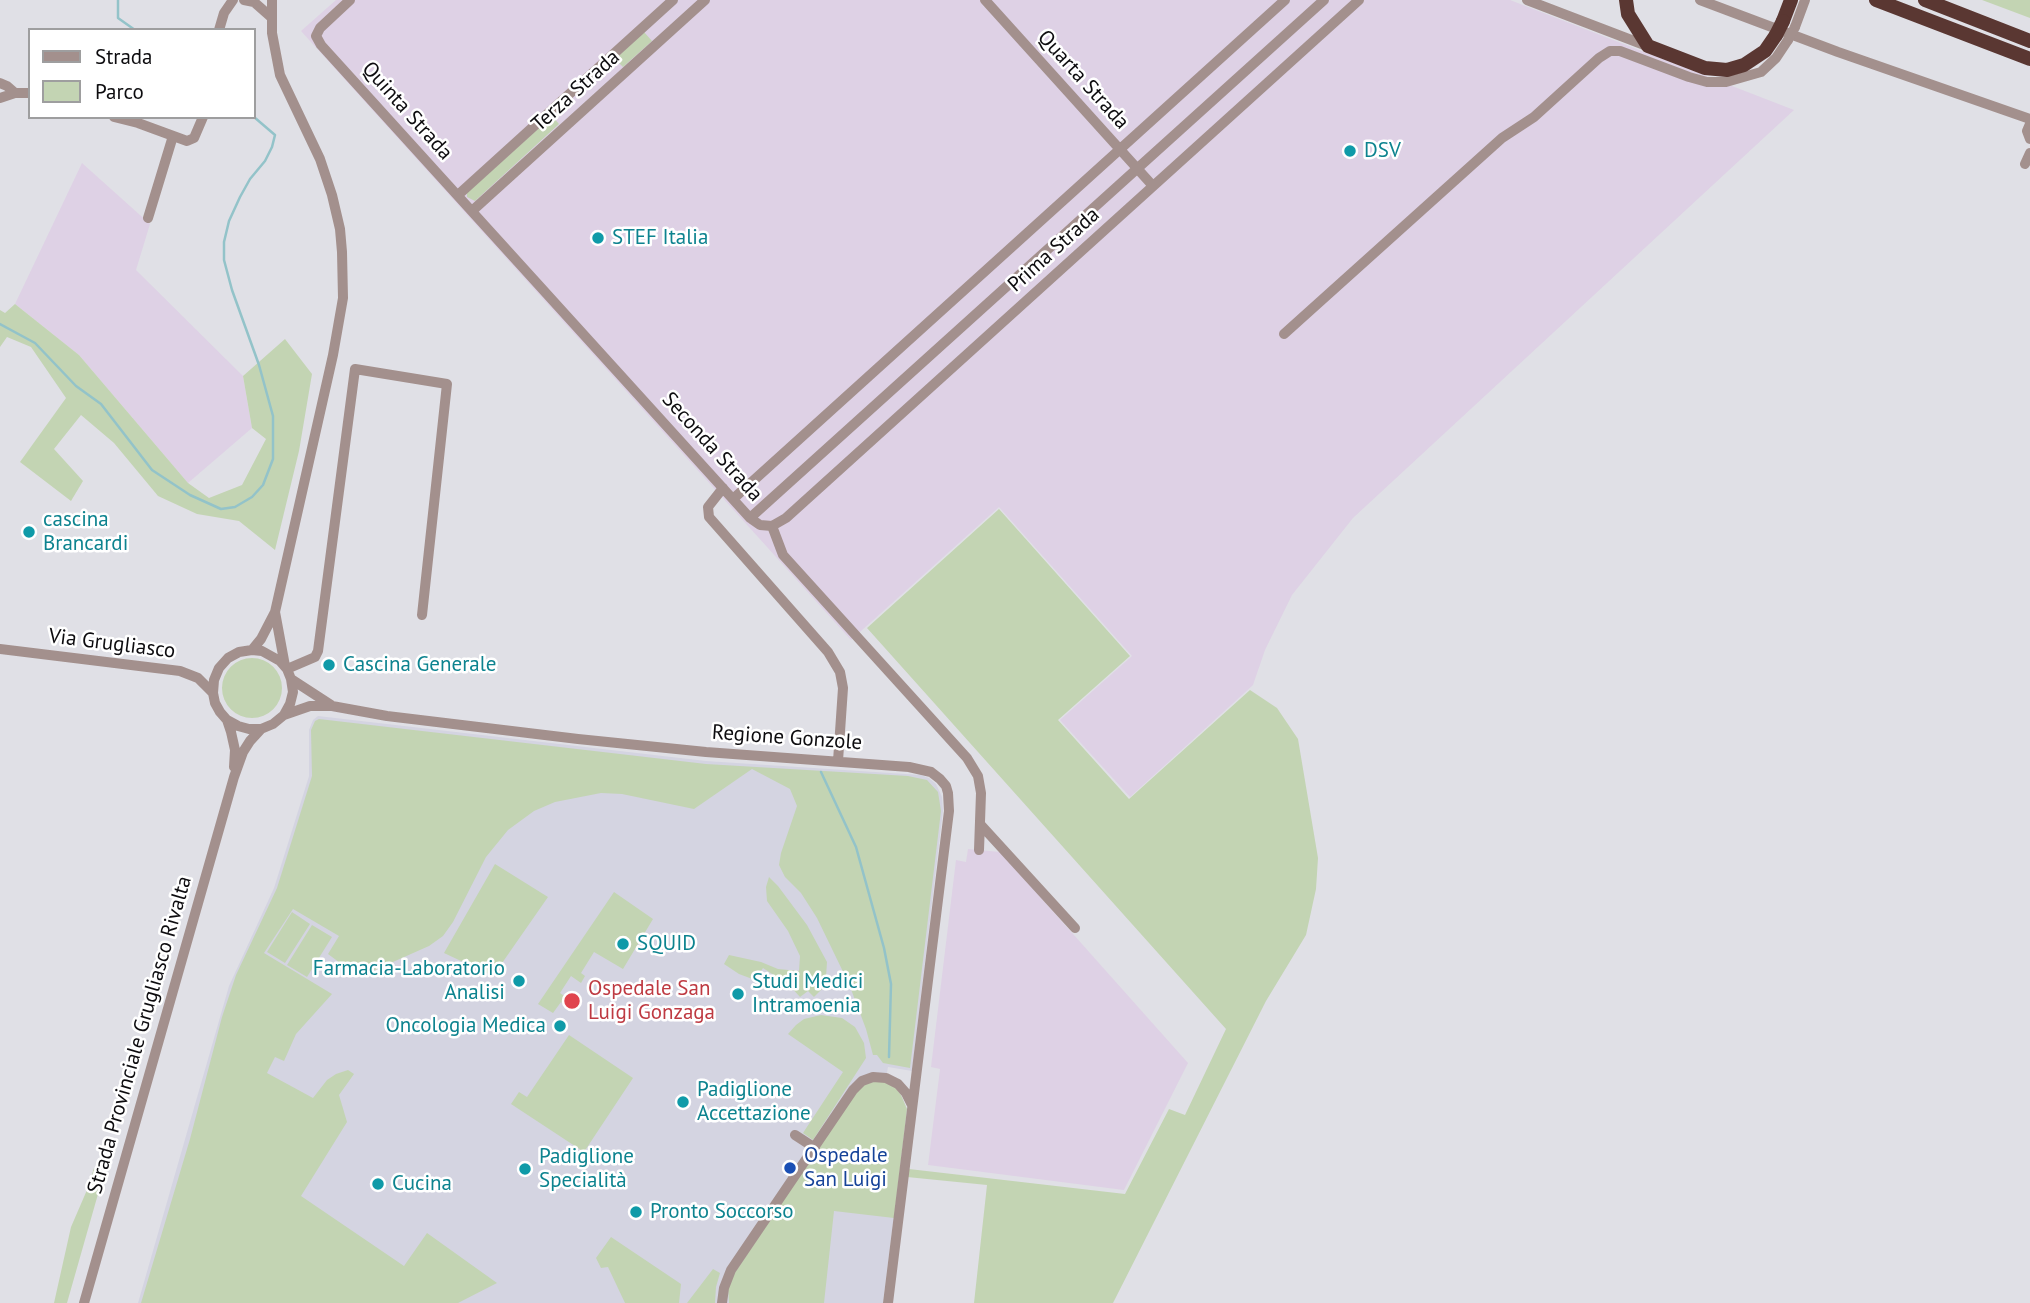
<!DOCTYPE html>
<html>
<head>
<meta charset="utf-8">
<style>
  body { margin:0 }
  #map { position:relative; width:2030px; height:1303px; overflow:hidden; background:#e0e0e6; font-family:"PT Sans",sans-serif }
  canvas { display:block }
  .legend { position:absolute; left:28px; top:28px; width:228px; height:91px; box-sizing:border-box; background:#fff; border:2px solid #9e9e9f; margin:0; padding:9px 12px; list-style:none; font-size:21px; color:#0d0c0f }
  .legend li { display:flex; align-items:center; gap:14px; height:35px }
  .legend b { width:35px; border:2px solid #9e9e9f }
</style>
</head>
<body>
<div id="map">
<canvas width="2030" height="1303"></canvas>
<ul class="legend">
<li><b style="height:9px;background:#a3908d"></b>Strada</li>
<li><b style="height:19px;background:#c3d4b3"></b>Parco</li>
</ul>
</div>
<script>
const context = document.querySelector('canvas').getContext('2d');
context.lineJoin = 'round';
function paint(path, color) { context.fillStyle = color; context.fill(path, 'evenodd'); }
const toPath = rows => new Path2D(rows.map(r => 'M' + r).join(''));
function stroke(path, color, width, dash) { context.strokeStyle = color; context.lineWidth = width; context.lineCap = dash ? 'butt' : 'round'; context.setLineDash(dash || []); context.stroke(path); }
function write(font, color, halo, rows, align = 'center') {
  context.font = font + ' "PT Sans",sans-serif'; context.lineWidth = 5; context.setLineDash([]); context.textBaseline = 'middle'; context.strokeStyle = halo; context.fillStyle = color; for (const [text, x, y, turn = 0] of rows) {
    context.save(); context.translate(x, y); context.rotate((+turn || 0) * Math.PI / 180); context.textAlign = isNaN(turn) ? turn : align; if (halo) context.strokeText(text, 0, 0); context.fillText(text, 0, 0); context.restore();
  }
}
const built = toPath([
  [318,716,706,761,921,775,929,778,936,784,942,797,943,811,912,1071,888,1067,886,1078,901,1095,907,1109,883,1303,138,1303,229,986,274,888,309,776,309,730,313,720]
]);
const industrial = toPath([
  [336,0,1510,0,1794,110,1353,518,1292,595,1265,650,1253,685,1130,797,1060,720,1132,656,999,507,851,640,301,31],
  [82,163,150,224,136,270,243,376,252,428,188,483,79,355,15,304],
  [968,849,1000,852,1188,1063,1124,1190,928,1165,940,1069,931,1067,956,860,966,862]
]);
const green = toPath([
  [1982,0,2030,0,2030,18],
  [644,32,652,41,623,67,615,59],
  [552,116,559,124,475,201,467,197,467,193],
  [15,304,79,355,188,483,209,498,242,485,266,439,252,428,243,376,285,339,312,374,299,451,275,550,239,521,197,514,158,496,114,443,81,415,54,449,83,481,71,501,20,462,66,398,31,347,7,337,0,347,0,310,5,313],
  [999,509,1130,656,1058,720,1129,799,1250,690,1277,708,1298,739,1318,858,1316,889,1306,935,1266,1001,1113,1303,974,1303,987,1185,907,1177,909,1169,1125,1194,1169,1109,1185,1115,1226,1029,867,628],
  '222 688a30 30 0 1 1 60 0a30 30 0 1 1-60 0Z',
  [319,719,706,764,908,776,927,780,938,792,941,811,910,1068,883,1063,877,1055,873,1055,866,1029,849,984,817,918,801,893,785,877,779,865,781,853,797,806,790,789,752,769,694,809,622,794,601,793,555,802,534,811,508,830,486,857,453,922,443,936,429,946,359,977,328,954,339,936,293,909,264,953,332,994,296,1034,284,1061,275,1057,267,1073,313,1098,327,1080,336,1074,348,1070,354,1074,339,1095,347,1122,301,1196,404,1266,427,1233,497,1283,458,1303,141,1303,190,1139,222,1017,236,975,277,888,312,776,311,730,315,721],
  [495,864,548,897,493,976,444,953],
  [769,877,778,886,807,925,827,962,826,977,822,989,814,997,808,991,800,997,789,985,763,968,755,980,739,974,724,964,729,955,761,962,778,969,799,971,800,956,788,931,767,901,766,887],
  [614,892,653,919,623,969,594,952,581,973,585,976,581,983,571,976,560,993,570,1000,566,1005,561,1002,553,1013,538,1004],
  [292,912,310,924,285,963,267,952],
  [312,925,332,937,307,977,287,965],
  [821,1015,842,1018,855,1027,864,1043,866,1058,813,1140,803,1133,843,1072,788,1034,796,1025,804,1019],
  [569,1035,633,1078,584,1152,511,1104,519,1092,527,1097],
  [873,1082,884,1082,895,1087,901,1095,907,1109,894,1218,834,1211,824,1303,729,1303,728,1288,732,1277,856,1092,864,1085],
  [94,1168,104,1173,67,1303,54,1303,71,1227,87,1190],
  [611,1237,681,1284,679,1303,625,1303,608,1267,601,1268,596,1258],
  [713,1269,720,1273,716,1287,715,1303,687,1303]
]);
const stream = toPath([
  [118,0,118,18,135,30],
  [0,324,35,343,76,386,101,404,152,470,190,495,221,509,235,507,252,497,263,485,273,459,273,416,259,365,232,290,224,260,224,242,229,221,240,197,250,179,265,161,272,147,275,135,254,117],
  [821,772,856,847,884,948,891,984,889,1057]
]);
const minor = toPath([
  [244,0,254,2,271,17],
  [350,0,320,28,316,36,321,45,750,518,760,525,772,526,783,555,967,758,978,776,981,793,979,850],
  [985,0,1153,186],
  [1527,0,1647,46],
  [1700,0,1838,52,2030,119],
  [1795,27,1805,0],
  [219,30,224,13,233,0],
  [0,83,7,86,15,93],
  [0,98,15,93,30,93],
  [114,117,138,123,187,141,194,138,203,117],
  [2030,124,2027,131,2030,139],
  [2025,164,2030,153],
  [458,195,673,0],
  [472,211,705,0],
  [148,218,173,136],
  [1284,334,1502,138,1534,117,1599,58,1610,51,1620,51,1689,77,1707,82,1726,82,1761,72,1776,58,1788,40],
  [723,488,708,507,709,517,828,652,840,672,843,688,838,761],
  [733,499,1285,0],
  [750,518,1324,0],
  [772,526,786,518,1359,0],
  [275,612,285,666],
  [0,649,180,671,198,678,213,693],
  [252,650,261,639,275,612,333,355,343,298,342,252,340,229,332,195,320,159,280,75,272,33,272,0],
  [287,669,315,657,318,651,355,369,447,384,422,615],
  [291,679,331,705],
  [284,715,310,706,332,706,387,716,578,739,706,752,909,767,931,772,940,779,946,786,948,793,949,811,888,1303],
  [227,720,238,726,249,729,261,729,273,724,284,715,290,704,293,692,291,679,287,669,280,661,262,651,252,650,239,652,228,658,219,668,214,680,213,693,215,703,220,712,227,720,231,732,235,750,234,767],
  [980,824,1075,928],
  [795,1135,815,1148],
  [84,1303,234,777,243,752,250,741,261,729],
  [722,1303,724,1288,731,1270,853,1090,862,1081,873,1077,886,1078,898,1084,906,1093,912,1105]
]);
const highway = toPath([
  [1626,0,1628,14,1648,46,1705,68,1727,70,1744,65,1765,51,1776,35],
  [1876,0,2030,59],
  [1925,0,2030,41],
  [1783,21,1791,0]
]);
const minorBridge = toPath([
  [1788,40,1795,27]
]);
const highwayBridge = toPath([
  [1776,35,1783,21]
]);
const markers = [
  [1350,151,7,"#0f9aa8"],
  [598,238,7,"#0f9aa8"],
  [29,532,7,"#0f9aa8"],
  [329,665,7,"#0f9aa8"],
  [623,944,7,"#0f9aa8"],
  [519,981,7,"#0f9aa8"],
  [738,994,7,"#0f9aa8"],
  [572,1001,9,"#e0444e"],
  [560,1026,7,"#0f9aa8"],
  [683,1102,7,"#0f9aa8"],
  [790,1168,7,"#1a4fb4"],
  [525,1169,7,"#0f9aa8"],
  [378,1184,7,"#0f9aa8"],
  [636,1212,7,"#0f9aa8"]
];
const streetNames = [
  ["Quarta Strada",1083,80,48],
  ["Terza Strada",576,91,-42],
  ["Quinta Strada",407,111,48],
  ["Prima Strada",1054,250,-42],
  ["Seconda Strada",712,447,48],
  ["Via Grugliasco",112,644,7],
  ["Regione Gonzole",787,738,4],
  ["Strada Provinciale Grugliasco Rivalta",140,1035,-74]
];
const cultureNames = [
  ["DSV",1364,151],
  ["STEF Italia",612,238],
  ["cascina",43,520],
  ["Brancardi",43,544],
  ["Cascina Generale",343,665],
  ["SQUID",637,944],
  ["Farmacia-Laboratorio",505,969,"right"],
  ["Analisi",505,993,"right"],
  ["Studi Medici",752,982],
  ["Intramoenia",752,1006],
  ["Oncologia Medica",546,1026,"right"],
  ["Padiglione",697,1090],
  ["Accettazione",697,1114],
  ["Padiglione",539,1157],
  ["Specialità",539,1181],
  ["Cucina",392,1184],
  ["Pronto Soccorso",650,1212]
];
const healthNames = [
  ["Ospedale San",588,989],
  ["Luigi Gonzaga",588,1013]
];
const transitNames = [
  ["Ospedale",804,1156],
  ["San Luigi",804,1180]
];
paint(built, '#d4d4e1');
paint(industrial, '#ded1e5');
paint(green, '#c3d4b3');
stroke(stream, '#93c3c9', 2.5);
stroke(minor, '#a3908d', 10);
stroke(highway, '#5a3732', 14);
stroke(minorBridge, '#a3908d', 10);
stroke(highwayBridge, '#5a3732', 14);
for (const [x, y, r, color] of markers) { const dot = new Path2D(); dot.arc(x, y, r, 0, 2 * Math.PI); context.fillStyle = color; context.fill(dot); stroke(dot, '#fff', 2.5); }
write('21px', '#0d0c0f', '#fff', streetNames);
write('21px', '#0d838f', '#fff', cultureNames, 'left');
write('21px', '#be3a42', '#fff', healthNames, 'left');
write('21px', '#164399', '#fff', transitNames, 'left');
</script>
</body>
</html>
